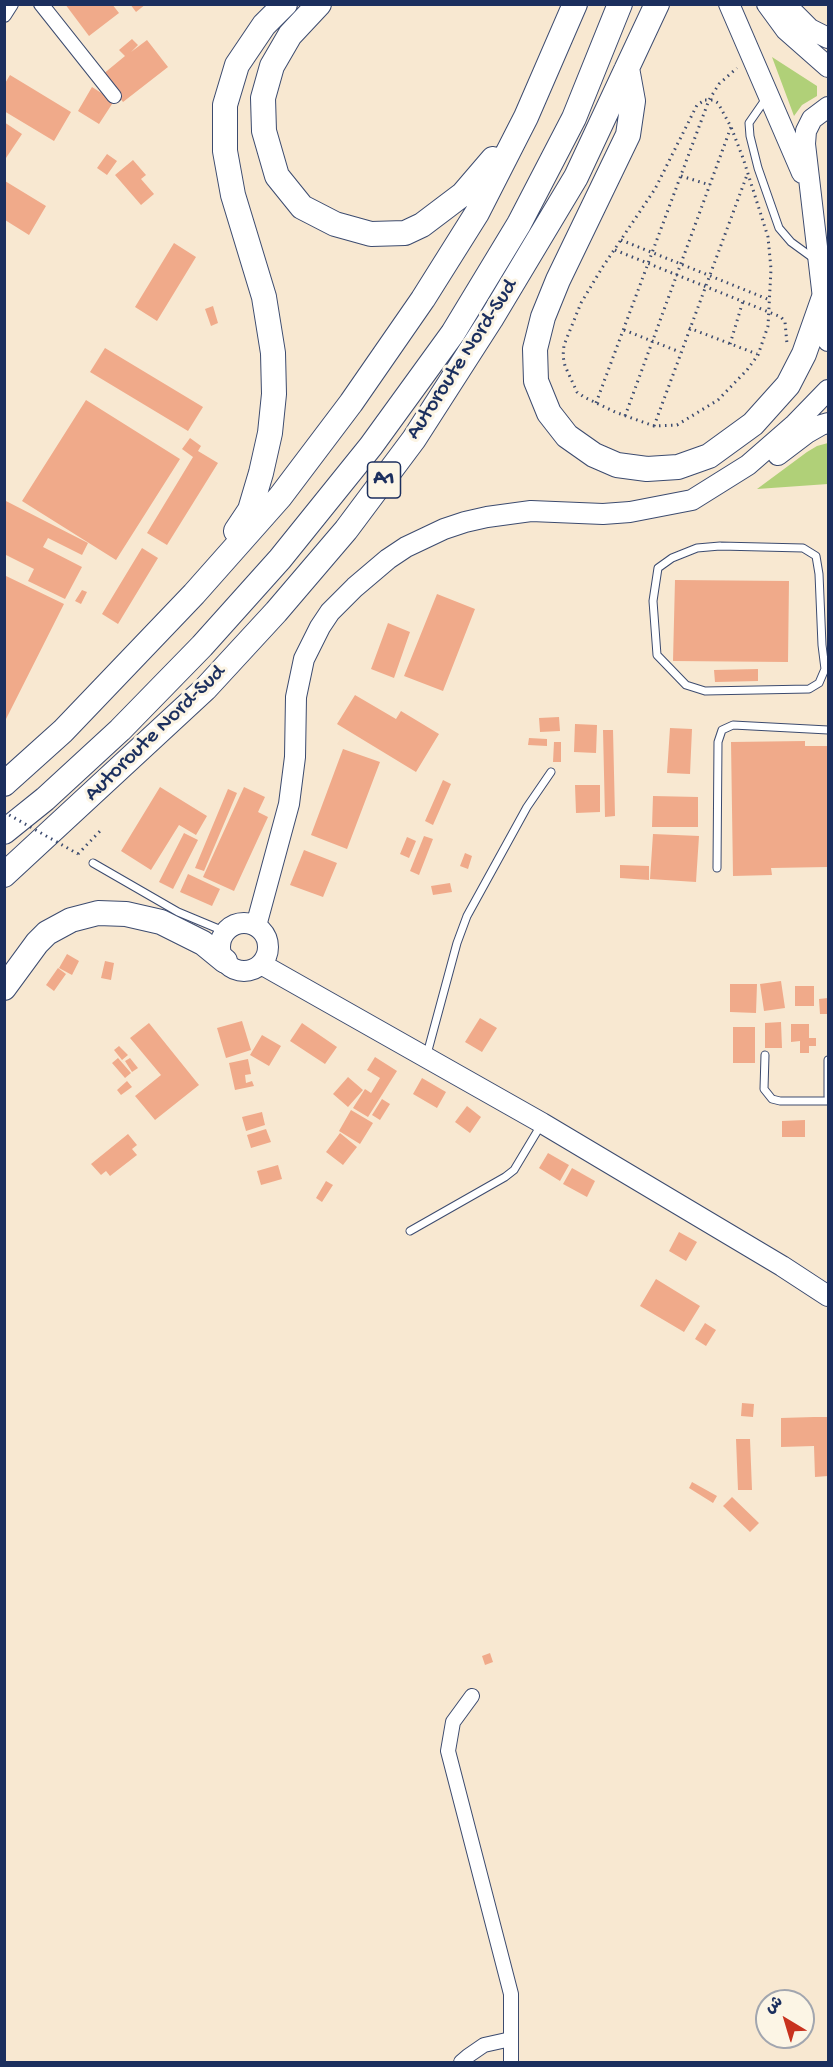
<!DOCTYPE html>
<html>
<head>
<meta charset="utf-8">
<style>
  body { margin:0 }
  #map { position:relative; width:833px; height:2067px; overflow:hidden; background:#f8e8d1; font-family:"Gochi Hand","Playpen Sans Arabic",sans-serif }
  canvas { display:block }
  .frame { position:absolute; inset:0; border:6px solid #1b2f5e; pointer-events:none }
  .north { position:absolute; left:755px; top:1989px; width:60px; height:60px; box-sizing:border-box; background:#fcf5e5; border:2px solid #a2a6af; border-radius:50%; rotate:322deg; font-size:16px; font-weight:700; line-height:24px; text-align:center; color:#1b2f5e }
  .north::after { content:''; display:block; margin:auto; width:21px; height:27px; background:#c8321e; clip-path:polygon(50% 0,100% 100%,50% 72%,0 100%) }
</style>
</head>
<body>
<div id="map">
<canvas width="833" height="2067"></canvas>
<div class="frame"></div>
<div class="north">ش</div>
</div>
<script>
const context = document.querySelector('canvas').getContext('2d');
context.lineJoin = 'round';
function paint(path, color) { context.fillStyle = color; context.fill(path, 'evenodd'); }
const toPath = rows => new Path2D(rows.map(r => 'M' + r).join(''));
function stroke(path, color, width, dash) { context.strokeStyle = color; context.lineWidth = width; context.lineCap = dash ? 'butt' : 'round'; context.setLineDash(dash || []); context.stroke(path); }
function write(font, color, halo, rows, align = 'center') {
  context.font = font + ' "Gochi Hand",sans-serif'; context.lineWidth = 6; context.setLineDash([]); context.textBaseline = 'middle'; context.strokeStyle = halo; context.fillStyle = color; for (const [text, x, y, turn = 0] of rows) {
    context.save(); context.translate(x, y); context.rotate((+turn || 0) * Math.PI / 180); context.textAlign = isNaN(turn) ? turn : align; if (halo) context.strokeText(text, 0, 0); context.fillText(text, 0, 0); context.restore();
  }
}
const green = toPath([
  [772,57,817,86,817,96,802,105,794,116],
  [828,443,828,484,757,489,807,452,817,446]
]);
const building = toPath([
  [65,4,112,4,119,13,89,36],
  [130,4,146,4,136,12],
  [132,39,138,45,131,52,147,40,168,67,123,102,102,75,125,56,119,50],
  [10,75,71,112,54,141,4,111,4,85],
  [92,87,114,101,99,124,78,111],
  [4,122,22,134,4,161],
  [107,154,117,161,107,175,97,168],
  [133,160,146,175,141,179,154,194,141,205,115,175],
  [5,181,46,206,29,235,5,220],
  [174,243,196,257,157,321,135,307],
  [213,306,218,323,211,326,205,309],
  [105,348,203,407,188,431,90,372],
  [86,400,180,459,116,560,22,501],
  [190,438,201,446,198,451,218,463,167,545,147,533,193,457,182,449],
  [4,500,88,543,82,555,48,538,43,547,82,567,65,599,28,581,34,569,4,554],
  [142,548,158,558,118,624,102,614],
  [4,575,64,604,4,723],
  [675,580,789,581,788,662,673,661],
  [82,590,87,592,81,604,75,601],
  [437,594,475,609,443,691,404,676],
  [388,623,410,632,394,678,371,669],
  [758,669,758,681,715,682,714,670],
  [355,695,396,719,401,711,439,734,416,772,337,724],
  [559,717,560,731,540,732,539,718],
  [575,724,597,725,596,753,574,752],
  [670,728,692,729,690,774,667,773],
  [603,730,613,730,615,816,605,817],
  [529,738,547,739,547,746,528,745],
  [805,741,805,746,828,746,828,867,771,868,772,875,733,876,731,742],
  [554,742,561,742,561,762,553,762],
  [343,749,380,762,347,849,311,835],
  [443,780,451,784,433,825,425,821],
  [575,785,600,785,600,812,576,813],
  [160,787,207,816,196,835,179,825,151,870,121,851],
  [244,787,265,797,258,812,268,817,234,891,203,877],
  [228,789,237,793,204,871,195,868],
  [653,796,698,797,698,827,652,827],
  [184,833,198,840,173,889,159,882],
  [653,834,699,836,696,882,650,879],
  [424,836,433,839,419,875,410,871],
  [407,837,416,841,409,858,400,854],
  [304,850,337,863,323,897,290,885],
  [465,853,472,856,468,869,460,866],
  [620,865,649,866,649,880,620,878],
  [188,874,220,889,212,906,180,892],
  [450,883,452,892,433,895,431,886],
  [67,954,79,961,72,975,59,968],
  [105,961,114,963,111,980,101,978],
  [58,968,66,974,54,991,46,985],
  [781,981,785,1008,764,1011,760,984],
  [730,984,757,984,756,1013,730,1012],
  [795,986,814,986,814,1006,795,1006],
  [828,998,828,1014,820,1014,819,999],
  [480,1018,497,1028,482,1052,465,1042],
  [242,1021,251,1050,226,1058,217,1028],
  [781,1022,782,1048,765,1048,765,1023],
  [149,1023,199,1085,155,1120,135,1096,161,1075,130,1038],
  [302,1023,337,1047,325,1064,290,1041],
  [791,1024,809,1024,809,1038,816,1038,816,1046,809,1046,809,1053,800,1053,800,1041,791,1042],
  [733,1027,755,1027,755,1063,733,1063],
  [262,1035,281,1046,269,1066,250,1055],
  [119,1046,128,1055,122,1060,114,1050],
  [375,1057,397,1071,368,1117,353,1108,365,1089,371,1093,380,1078,367,1070],
  [118,1058,131,1073,125,1078,112,1063],
  [130,1058,138,1068,132,1072,125,1061],
  [248,1059,251,1074,245,1075,246,1083,252,1081,254,1086,235,1090,229,1063],
  [348,1077,363,1090,348,1107,333,1094],
  [422,1078,446,1092,437,1108,413,1094],
  [127,1081,132,1087,121,1095,117,1090],
  [382,1099,390,1104,380,1120,372,1115],
  [467,1106,481,1117,470,1133,455,1122],
  [351,1110,373,1123,360,1144,339,1131],
  [262,1112,265,1125,246,1131,242,1117],
  [805,1120,805,1137,782,1137,782,1121],
  [266,1129,271,1142,251,1148,247,1135],
  [340,1133,357,1147,343,1165,326,1152],
  [128,1134,137,1145,132,1149,137,1155,110,1176,106,1171,101,1175,91,1164],
  [548,1153,569,1165,560,1181,539,1168],
  [278,1165,282,1179,261,1185,257,1171],
  [572,1168,595,1181,587,1197,563,1184],
  [326,1181,333,1185,322,1202,316,1198],
  [679,1232,697,1242,686,1261,669,1251],
  [656,1279,700,1306,684,1332,640,1306],
  [705,1323,716,1330,706,1346,695,1339],
  [742,1403,754,1404,753,1417,741,1416],
  [814,1417,828,1417,828,1476,815,1477,814,1446,781,1447,781,1418],
  [736,1439,750,1439,752,1490,738,1490],
  [692,1482,717,1496,713,1503,689,1488],
  [732,1497,759,1523,750,1532,723,1506],
  [490,1653,493,1662,485,1665,482,1656]
]);
const path = toPath([
  [705,100,713,100,718,103,731,127,743,158,768,237,771,269,768,326,758,355,747,370,718,400,677,425,654,426,615,412,584,397,577,392,565,366,563,356,564,345,581,303,602,268,655,189,697,105,705,100],
  [681,176,710,185],
  [621,240,770,300],
  [615,250,781,317,785,322,787,344],
  [689,328,757,354],
  [624,330,680,352],
  [730,344,743,301],
  [596,403,709,100,719,84,737,68],
  [625,416,731,127],
  [654,426,747,175],
  [78,854,101,830]
]);
const service = toPath([
  [767,97,749,123,750,136,758,168,779,228,791,242,813,258],
  [720,546,803,548,816,556,819,574,822,645,825,669,819,683,809,689,705,691,686,685,657,655,653,601,658,568,672,558,697,548,720,546],
  [93,863,178,912,226,932],
  [717,868,718,742,722,730,733,725,828,730],
  [427,1054,457,943,467,916,527,807,551,772],
  [765,1055,764,1089,772,1099,780,1101,828,1101],
  [828,1060,828,1096],
  [410,1231,505,1177,514,1170,541,1125]
]);
const minor = toPath([
  [41,4,114,96],
  [4,15,11,4],
  [472,1696,453,1722,448,1751,511,1994,511,2062],
  [461,2062,468,2056,484,2045,511,2039]
]);
const secondary = toPath([
  [729,4,802,173],
  [767,4,786,30,828,67],
  [785,4,810,29,828,38],
  [828,107,812,119,806,131,805,144,828,341],
  [778,455,807,433,821,425,828,423],
  '220 947a24 24 0 1 1 48 0a24 24 0 1 1-48 0Z',
  [256,926,289,804,295,757,296,697,304,659,320,627,330,612,355,587,388,559,406,547,444,529,465,522,487,517,531,511,603,514,630,512,692,500,748,465,795,424,828,390],
  [261,964,542,1123,782,1266,828,1296]
]);
const motorway = toPath([
  [319,4,290,35,272,66,263,98,264,131,277,176,302,207,335,224,371,234,405,233,422,225,463,194,493,159],
  [627,68,633,101,628,135,558,280,543,317,535,349,536,381,549,413,567,436,594,455,617,465,647,469,678,467,709,456,753,424,788,385,804,354,823,300],
  [236,531,250,510,261,473,270,433,274,394,273,353,264,297,233,195,225,151,225,105,237,65,264,25,285,4],
  [4,784,63,731,194,594,280,497,351,403,423,299,477,213,526,117,575,4],
  [4,832,45,799,120,730,202,646,280,559,371,446,453,333,519,224,574,118,620,4],
  [4,875,205,689,276,612,346,530,414,439,491,319,576,177,657,4],
  [4,988,37,943,47,933,71,920,98,913,126,914,161,922,203,943,225,961]
]);
const pathBridge = toPath([
  [4,812,78,854]
]);
const shields = [
  [384,480,33]
];
const shieldNames = [
  ["A1",384,480]
];
const streetNames = [
  ["Autoroute Nord-Sud",463,360,-57],
  ["Autoroute Nord-Sud",156,734,-44]
];
paint(green, '#b0d078');
paint(building, '#f0aa8a');
stroke(service, '#3c4b6f', 9);
stroke(minor, '#3c4b6f', 16);
stroke(secondary, '#3c4b6f', 22);
stroke(motorway, '#3c4b6f', 26);
stroke(path, '#3c4b6f', 3, [1.5, 4.5]);
stroke(service, '#fff', 7);
stroke(minor, '#fff', 14);
stroke(secondary, '#fff', 20);
stroke(motorway, '#fff', 24);
stroke(pathBridge, '#3c4b6f', 3, [1.5, 4.5]);
for (const [x, y, w] of shields) { const box = new Path2D(); box.roundRect(x - w / 2, y - 18, w, 36, 4.5); context.fillStyle = '#fcf5e5'; context.fill(box); stroke(box, '#1b2f5e', 1.5); }
write('bold 21px', '#1b2f5e', null, shieldNames);
write('22px', '#1b2f5e', '#fcf5e5', streetNames);
</script>
</body>
</html>
